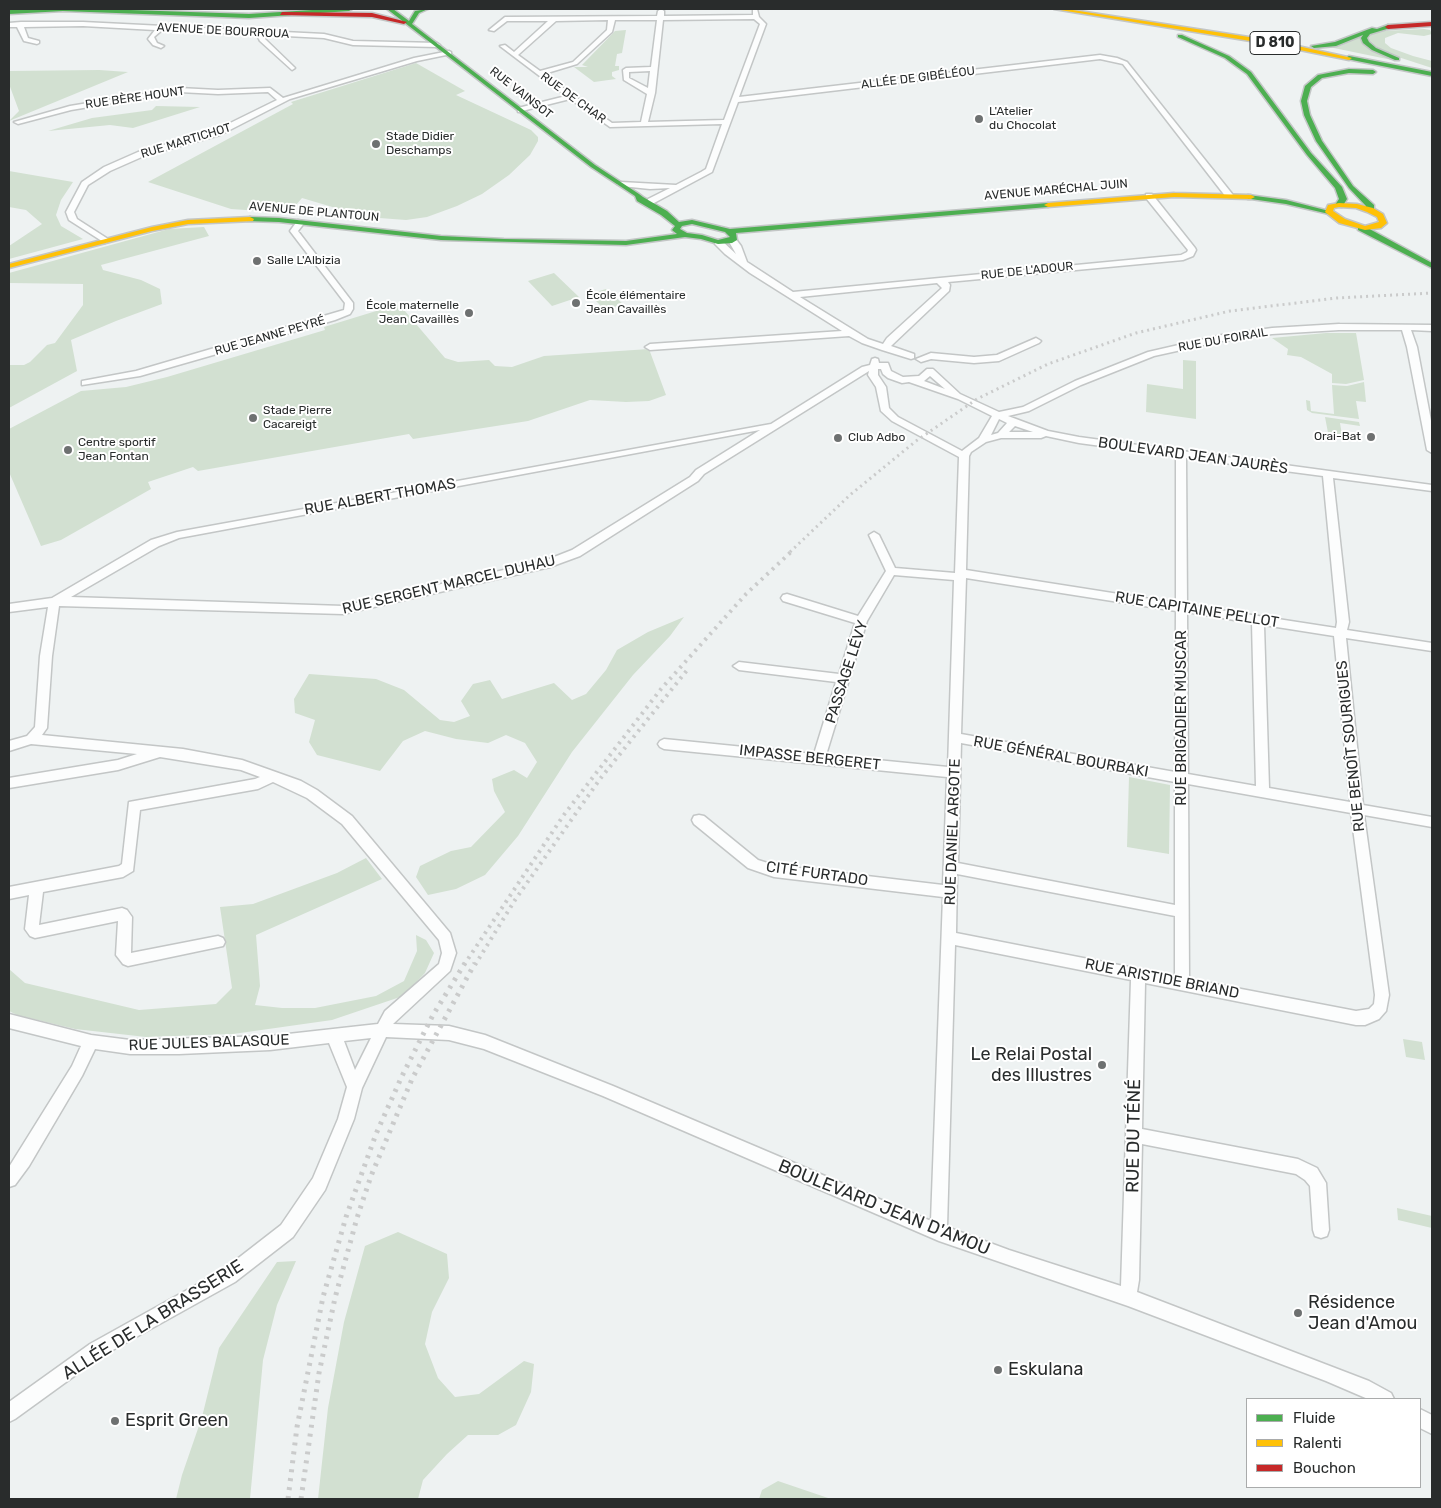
<!DOCTYPE html>
<html>
<head>
<meta charset="utf-8">
<style>
  body { margin:0 }
  #map { position:relative; width:1441px; height:1508px; overflow:hidden; background:#eef2f2; font-family:Rubik,sans-serif }
  canvas { display:block }
  .frame { position:absolute; inset:0; border:10px solid #292c2c; pointer-events:none }
  .legend { position:absolute; left:1246px; top:1398px; width:175px; height:90px; box-sizing:border-box; background:#fff; border:1px solid #a9abab; margin:0; padding:6px 9px; list-style:none; font-size:15px; color:#292c2c }
  .legend li { display:flex; align-items:center; gap:10px; height:25px }
  .legend b { width:25px; border:1px solid #a9abab }
</style>
</head>
<body>
<div id="map">
<canvas width="1441" height="1508"></canvas>
<div class="frame"></div>
<ul class="legend">
<li><b style="height:6px;background:#4caf50"></b>Fluide</li>
<li><b style="height:6px;background:#ffc107"></b>Ralenti</li>
<li><b style="height:6px;background:#c62828"></b>Bouchon</li>
</ul>
</div>
<script>
const context = document.querySelector('canvas').getContext('2d');
context.lineJoin = 'round';
function paint(path, color) { context.fillStyle = color; context.fill(path, 'evenodd'); }
const toPath = rows => new Path2D(rows.map(r => 'M' + r).join(''));
function stroke(path, color, width, dash) { context.strokeStyle = color; context.lineWidth = width; context.lineCap = dash ? 'butt' : 'round'; context.setLineDash(dash || []); context.stroke(path); }
function write(font, color, halo, rows, align = 'center') {
  context.font = font + ' Rubik,sans-serif'; context.lineWidth = 4; context.setLineDash([]); context.textBaseline = 'middle'; context.strokeStyle = halo; context.fillStyle = color; for (const [text, x, y, turn = 0] of rows) {
    context.save(); context.translate(x, y); context.rotate((+turn || 0) * Math.PI / 180); context.textAlign = isNaN(turn) ? turn : align; if (halo) context.strokeText(text, 0, 0); context.fillText(text, 0, 0); context.restore();
  }
}
const green = toPath([
  [1424,29,1430,30,1432,34,1424,36,1398,33,1385,38,1385,43,1391,48,1413,56,1432,61,1432,68,1392,55,1377,47,1368,39,1372,34,1383,31],
  [626,30,622,53,617,54,615,66,619,66,619,70,612,72,612,76,616,79,594,82,574,67,588,67,582,65,615,31],
  [1361,36,1392,60,1329,47,1340,46],
  [416,63,465,91,456,95,531,130,538,137,538,141,530,155,509,175,482,194,457,206,427,217,406,220,366,217,302,198,289,213,231,209,148,182,293,104,291,102],
  [99,70,128,72,9,121,19,111,9,84,9,71],
  [156,106,200,107,133,128,110,125,48,131,92,118,152,110],
  [9,171,73,182,61,200,56,215,61,226,83,239,9,259,9,246,42,224,26,210,9,207],
  [204,227,209,236,101,265,103,270,141,280,160,289,162,304,116,321,71,340,77,371,9,408,9,365,24,365,30,362,47,345,55,343,83,305,83,284,9,283,9,273,169,229],
  [554,273,579,297,552,306,528,281],
  [606,289,623,304,605,310,589,294],
  [399,304,445,358,458,362,489,360,495,366,512,367,544,356,649,349,666,395,649,401,626,402,590,400,528,421,413,439,409,434,198,471,193,467,148,482,151,489,61,540,41,546,9,472,9,429,81,391,126,387,167,377,325,330,324,327],
  [1326,333,1356,333,1364,380,1346,384,1332,383,1332,374,1301,357,1287,355,1288,349,1272,338],
  [1183,360,1196,361,1196,419,1146,412,1147,384,1183,389],
  [1364,382,1366,402,1356,401,1359,419,1312,413,1307,410,1306,400,1310,401,1311,411,1334,414,1332,385,1347,386],
  [1325,417,1359,422,1360,426,1340,423,1342,435,1332,434,1332,437,1329,438],
  [684,617,670,636,633,675,572,752,518,836,485,875,456,889,428,895,416,877,420,866,451,851,471,847,505,812,494,791,492,779,514,770,527,778,537,762,525,743,506,735,488,743,456,739,425,731,403,741,380,771,317,755,309,742,315,720,295,713,294,699,309,674,376,679,404,690,440,720,454,722,470,716,461,701,473,684,490,680,502,699,554,683,572,700,586,694,606,670,617,650,648,632],
  [1129,777,1170,785,1169,854,1127,847],
  [366,858,382,879,256,935,260,986,255,1005,282,1008,315,1008,376,996,404,981,417,951,416,935,426,940,434,953,425,973,403,996,332,1020,233,1034,146,1037,75,1029,17,1015,9,1011,9,969,25,983,139,1010,216,1004,232,988,220,907,253,904,337,873],
  [1403,1039,1422,1042,1425,1060,1406,1057],
  [1397,1208,1432,1216,1432,1228,1398,1220],
  [398,1232,447,1254,449,1278,432,1312,425,1344,438,1378,455,1397,479,1394,524,1361,534,1364,531,1392,516,1425,498,1435,468,1435,447,1454,423,1480,418,1499,318,1499,328,1408,344,1322,365,1246],
  [296,1261,277,1305,263,1360,250,1499,176,1499,182,1475,202,1417,219,1348,277,1262],
  [778,1481,831,1499,759,1499,762,1490]
]);
const street = toPath([
  [661,9,664,11,664,16,753,15,753,9,757,9,759,17,766,24,739,97,1100,55,1117,58,1127,62,1233,195,1226,197,1123,64,1100,59,738,102,712,172,654,203,648,203,648,199,670,188,650,189,621,186,617,184,621,182,676,185,701,172,706,169,722,124,610,127,570,99,518,112,518,108,566,96,500,46,505,45,514,52,548,21,507,21,494,31,489,30,505,17,657,16,658,11,661,9],
  [754,19,760,24,724,120,648,122,655,93,663,20,754,19],
  [608,20,607,30,573,62,540,71,518,55,556,21,608,20],
  [615,20,657,20,651,67,626,68,623,70,624,80,647,94,641,122,612,123,544,74,577,64,612,32,615,20],
  [650,71,648,88,629,78,629,72,650,71],
  [21,22,83,22,324,34,353,41,437,43,440,45,437,47,353,45,324,38,267,35,265,39,294,67,295,68,292,70,260,41,258,37,260,35,162,30,154,37,157,43,164,46,161,48,153,45,148,39,155,30,83,26,24,27,28,38,39,41,39,43,37,44,24,41,17,27,9,27,9,23,21,22],
  [449,51,451,52,451,54,417,61,290,99,220,135,144,156,110,171,88,185,74,212,77,219,108,239,109,241,105,243,69,220,66,212,82,182,104,167,138,152,214,131,277,100,268,92,218,94,179,92,71,110,18,124,14,122,70,106,179,88,218,90,270,88,283,98,414,58,449,51],
  [1146,194,1152,194,1195,248,1196,250,1193,256,1183,260,948,282,950,285,949,291,891,346,914,354,914,358,911,359,882,350,862,343,849,336,650,350,645,347,650,344,842,331,750,273,725,254,715,244,715,240,721,240,736,254,728,240,735,238,741,246,747,262,793,292,1181,255,1187,252,1188,250,1146,198,1146,194],
  [937,283,942,288,887,338,883,344,868,339,800,297,937,283],
  [298,220,305,222,298,231,301,235,353,303,353,309,350,314,335,320,140,376,82,385,82,381,136,371,344,310,345,303,290,231,298,220],
  [1339,324,1432,325,1432,331,1411,330,1417,347,1432,426,1432,453,1427,450,1407,347,1402,330,1339,330,1272,334,1222,341,1154,356,1081,385,1029,411,1008,416,1048,431,1079,437,1432,485,1432,491,1333,478,1349,622,1347,630,1432,643,1432,651,1346,638,1363,805,1432,817,1432,827,1364,815,1389,995,1386,1011,1379,1019,1365,1025,1356,1025,1145,983,1142,1129,1298,1159,1317,1168,1326,1183,1329,1230,1327,1236,1321,1238,1315,1236,1313,1230,1310,1186,1305,1180,1296,1174,1142,1144,1139,1280,1137,1292,1369,1381,1391,1393,1394,1399,1368,1399,1326,1381,1128,1306,939,1241,603,1096,484,1049,449,1040,386,1037,362,1088,354,1119,325,1190,293,1237,235,1282,102,1356,15,1419,9,1422,9,1402,90,1344,223,1270,281,1225,313,1178,338,1119,347,1087,329,1043,270,1050,179,1054,130,1054,95,1049,82,1076,29,1166,15,1185,9,1187,9,1167,72,1066,81,1046,9,1028,9,1014,91,1035,130,1040,270,1036,378,1024,385,1011,439,964,442,953,439,940,342,824,307,798,273,782,258,789,140,810,133,871,123,877,43,892,39,925,122,908,127,910,132,917,131,953,218,936,223,938,225,942,223,946,128,966,123,964,116,955,118,921,35,938,30,936,25,929,29,895,9,899,9,887,119,866,122,864,129,802,255,779,260,777,241,770,160,757,118,770,9,788,9,778,118,760,137,754,31,744,9,751,9,741,27,736,35,727,40,656,48,607,9,612,9,604,52,598,151,540,177,532,771,424,862,367,870,365,872,359,875,358,878,359,879,363,888,363,891,371,903,377,919,376,927,369,933,369,960,394,999,412,1023,407,1075,381,1148,352,1222,335,1272,328,1339,324],
  [878,369,881,369,883,374,888,378,902,383,909,382,958,399,992,416,979,438,962,451,898,417,889,408,886,387,878,375,878,369],
  [869,371,868,375,876,387,881,411,892,421,959,457,955,573,895,568,879,535,874,532,869,535,886,571,858,616,787,594,783,595,781,598,783,601,855,623,839,674,739,662,733,666,739,670,836,682,814,754,664,739,660,741,658,744,660,747,664,749,947,777,943,885,774,865,758,860,704,816,699,815,694,816,692,820,694,824,748,868,774,877,943,897,931,1221,613,1086,485,1035,449,1026,393,1024,450,971,456,953,450,933,352,816,317,790,301,781,242,760,183,749,42,735,47,728,52,656,59,606,343,614,550,567,580,556,698,481,704,474,869,371],
  [930,376,945,389,924,381,930,376],
  [999,419,1007,423,998,433,991,435,999,419],
  [1015,426,1033,432,1009,432,1015,426],
  [760,430,696,470,690,477,572,550,544,561,343,606,71,597,159,546,179,538,760,430],
  [1046,436,1079,443,1176,456,1176,603,966,570,969,456,971,452,986,442,1001,438,1041,438,1046,436],
  [1186,458,1323,476,1337,622,1336,628,1187,605,1186,458],
  [894,575,954,580,948,767,826,755,867,621,894,575],
  [966,578,1176,611,1175,772,961,734,966,578],
  [1187,612,1252,623,1256,786,1188,774,1187,612],
  [1264,625,1334,636,1350,802,1269,788,1264,625],
  [961,743,1175,782,1175,905,958,863,961,743],
  [1188,784,1351,813,1375,995,1374,1004,1369,1009,1356,1011,1189,979,1188,784],
  [957,874,1175,916,1175,976,956,933,957,874],
  [955,945,1131,980,1121,1286,1009,1250,947,1227,955,945],
  [371,1038,355,1070,344,1041,371,1038],
  [1036,338,1041,341,1039,343,999,361,974,363,931,359,921,362,916,359,931,353,974,357,997,355,1036,338],
  [1420,1409,1432,1415,1432,1434,1420,1428,1420,1409]
]);
const fast = toPath([
  [37,9,101,9,249,14,328,9,352,9,349,11,249,18,63,11,9,14,9,10,37,9],
  [387,9,393,9,409,21,415,11,428,9,419,13,412,24,595,165,639,194,643,197,667,211,679,222,692,220,730,229,1048,203,1052,205,1048,207,736,233,737,240,732,243,718,244,701,239,685,237,626,245,441,240,279,222,247,221,246,219,250,217,279,218,441,236,504,239,626,241,677,234,672,230,675,226,661,215,637,201,635,196,591,167,387,9],
  [692,224,725,232,730,237,718,240,702,235,687,233,680,229,682,226,692,224],
  [1388,25,1390,28,1370,34,1367,38,1369,42,1376,48,1399,58,1399,60,1395,60,1372,50,1363,43,1361,38,1363,35,1336,46,1314,48,1311,46,1335,42,1372,28,1377,29,1388,25],
  [1178,35,1182,35,1229,56,1251,72,1311,153,1342,187,1347,199,1342,207,1335,205,1339,199,1335,188,1307,155,1247,74,1225,58,1178,37,1178,35],
  [1349,56,1432,72,1432,76,1347,59,1347,57,1349,56],
  [1349,69,1373,70,1376,72,1373,74,1349,73,1322,78,1311,87,1307,101,1310,115,1322,141,1353,186,1374,205,1374,210,1370,212,1366,210,1366,206,1349,188,1316,141,1304,115,1301,101,1305,86,1318,75,1349,69],
  [1248,195,1286,200,1333,212,1329,214,1286,204,1251,199,1248,199,1248,195],
  [1358,226,1364,226,1432,263,1432,268,1358,230,1358,226]
]);
const slow = toPath([
  [1054,9,1066,9,1275,41,1352,58,1349,60,1275,45,1054,9],
  [1174,193,1251,195,1255,197,1251,199,1174,197,1048,207,1044,205,1048,203,1174,193],
  [1339,203,1357,204,1373,208,1383,214,1387,223,1381,228,1365,230,1339,223,1325,212,1328,205,1339,203],
  [1339,207,1356,208,1367,212,1377,217,1379,222,1365,226,1345,219,1333,211,1334,208,1339,207],
  [250,217,254,219,253,221,188,224,152,231,9,268,9,264,152,227,188,220,250,217]
]);
const jam = toPath([
  [282,12,372,13,407,22,404,24,372,17,280,15,282,12],
  [1432,22,1432,26,1388,29,1385,27,1388,25,1432,22]
]);
const railFar2 = toPath([
  [790,552,850,495,916,441,977,399,1048,364,1136,333,1230,311,1337,298,1432,293]
]);
const railFar1 = toPath([
  [464,965,563,816,661,689,746,594,792,551],
  [475,965,515,900,600,779,688,669]
]);
const rail = toPath([
  [288,1499,297,1427,323,1297,346,1217,376,1134,402,1076,433,1015,465,963],
  [301,1499,319,1373,335,1298,357,1218,371,1176,412,1079,475,963]
]);
const markers = [
  [979,119,5,"#6e7171"],
  [376,144,5,"#6e7171"],
  [257,261,5,"#6e7171"],
  [576,303,5,"#6e7171"],
  [469,313,5,"#6e7171"],
  [253,418,5,"#6e7171"],
  [1371,437,5,"#6e7171"],
  [838,438,5,"#6e7171"],
  [68,450,5,"#6e7171"],
  [1102,1065,5,"#6e7171"],
  [1298,1313,5,"#6e7171"],
  [998,1370,5,"#6e7171"],
  [115,1421,5,"#6e7171"]
];
const farStreetnames = [
  ["AVENUE DE BOURROUA",223,31,3],
  ["ALLÉE DE GIBÉLÉOU",918,78,-7],
  ["RUE VAINSOT",521,93,38],
  ["RUE BÈRE HOUNT",135,98,-8],
  ["RUE DE CHAR",573,98,36],
  ["RUE MARTICHOT",186,141,-17],
  ["AVENUE MARÉCHAL JUIN",1056,190,-5],
  ["AVENUE DE PLANTOUN",314,212,5],
  ["RUE DE L'ADOUR",1027,271,-6],
  ["RUE JEANNE PEYRÉ",270,336,-16],
  ["RUE DU FOIRAIL",1223,340,-10]
];
const farPoinames = [
  ["L'Atelier",989,112],
  ["du Chocolat",989,126],
  ["Stade Didier",386,137],
  ["Deschamps",386,151],
  ["Salle L'Albizia",267,261],
  ["École élémentaire",586,296],
  ["Jean Cavaillès",586,310],
  ["École maternelle",459,306,"right"],
  ["Jean Cavaillès",459,320,"right"],
  ["Stade Pierre",263,411],
  ["Cacareigt",263,425],
  ["Orai-Bat",1361,437,"right"],
  ["Club Adbo",848,438],
  ["Centre sportif",78,443],
  ["Jean Fontan",78,457]
];
const shields = [
  [1275,43,50]
];
const shieldNames = [
  ["D 810",1275,43]
];
const streetNames = [
  ["BOULEVARD JEAN JAURÈS",1193,456,8],
  ["RUE ALBERT THOMAS",380,497,-10],
  ["RUE SERGENT MARCEL DUHAU",449,585,-13],
  ["RUE CAPITAINE PELLOT",1197,610,9],
  ["PASSAGE LÉVY",847,672,-72],
  ["RUE BRIGADIER MUSCAR",1182,718,-90],
  ["RUE BENOÎT SOURIGUES",1351,746,-96],
  ["RUE GÉNÉRAL BOURBAKI",1061,757,10],
  ["IMPASSE BERGERET",810,758,6],
  ["RUE DANIEL ARGOTE",953,832,-88],
  ["CITÉ FURTADO",817,874,8],
  ["RUE ARISTIDE BRIAND",1162,979,11],
  ["RUE JULES BALASQUE",209,1043,-2]
];
const nearPoinames = [
  ["Le Relai Postal",1092,1055,"right"],
  ["des Illustres",1092,1076,"right"],
  ["Résidence",1308,1303],
  ["Jean d'Amou",1308,1324],
  ["Eskulana",1008,1370],
  ["Esprit Green",125,1421]
];
const nearStreetnames = [
  ["RUE DU TÉNÉ",1134,1136,-89],
  ["BOULEVARD JEAN D'AMOU",884,1208,22],
  ["ALLÉE DE LA BRASSERIE",153,1320,-32]
];
paint(green, '#d2e0d1');
stroke(street, '#c3c6c6', 3);
stroke(fast, '#c3c6c6', 3);
stroke(slow, '#c3c6c6', 3);
stroke(jam, '#c3c6c6', 3);
paint(street, '#fcfdfd');
paint(fast, '#4caf50');
paint(slow, '#ffc107');
paint(jam, '#c62828');
stroke(railFar2, '#cacbcb', 3, [2, 4]);
stroke(railFar1, '#cacbcb', 4, [2.5, 5]);
stroke(rail, '#cacbcb', 5, [3, 6]);
for (const [x, y, r, color] of markers) { const dot = new Path2D(); dot.arc(x, y, r, 0, 2 * Math.PI); context.fillStyle = color; context.fill(dot); stroke(dot, '#fff', 2); }
write('12px', '#292c2c', '#fff', farStreetnames);
write('12px', '#292c2c', '#fff', farPoinames, 'left');
for (const [x, y, w] of shields) { const box = new Path2D(); box.roundRect(x - w / 2, y - 11.5, w, 23, 4); context.fillStyle = '#fff'; context.fill(box); stroke(box, '#292c2c', 1); }
write('bold 14px', '#292c2c', null, shieldNames);
write('15px', '#292c2c', '#fff', streetNames);
write('18px', '#292c2c', '#fff', nearPoinames, 'left');
write('18px', '#292c2c', '#fff', nearStreetnames);
</script>
</body>
</html>
